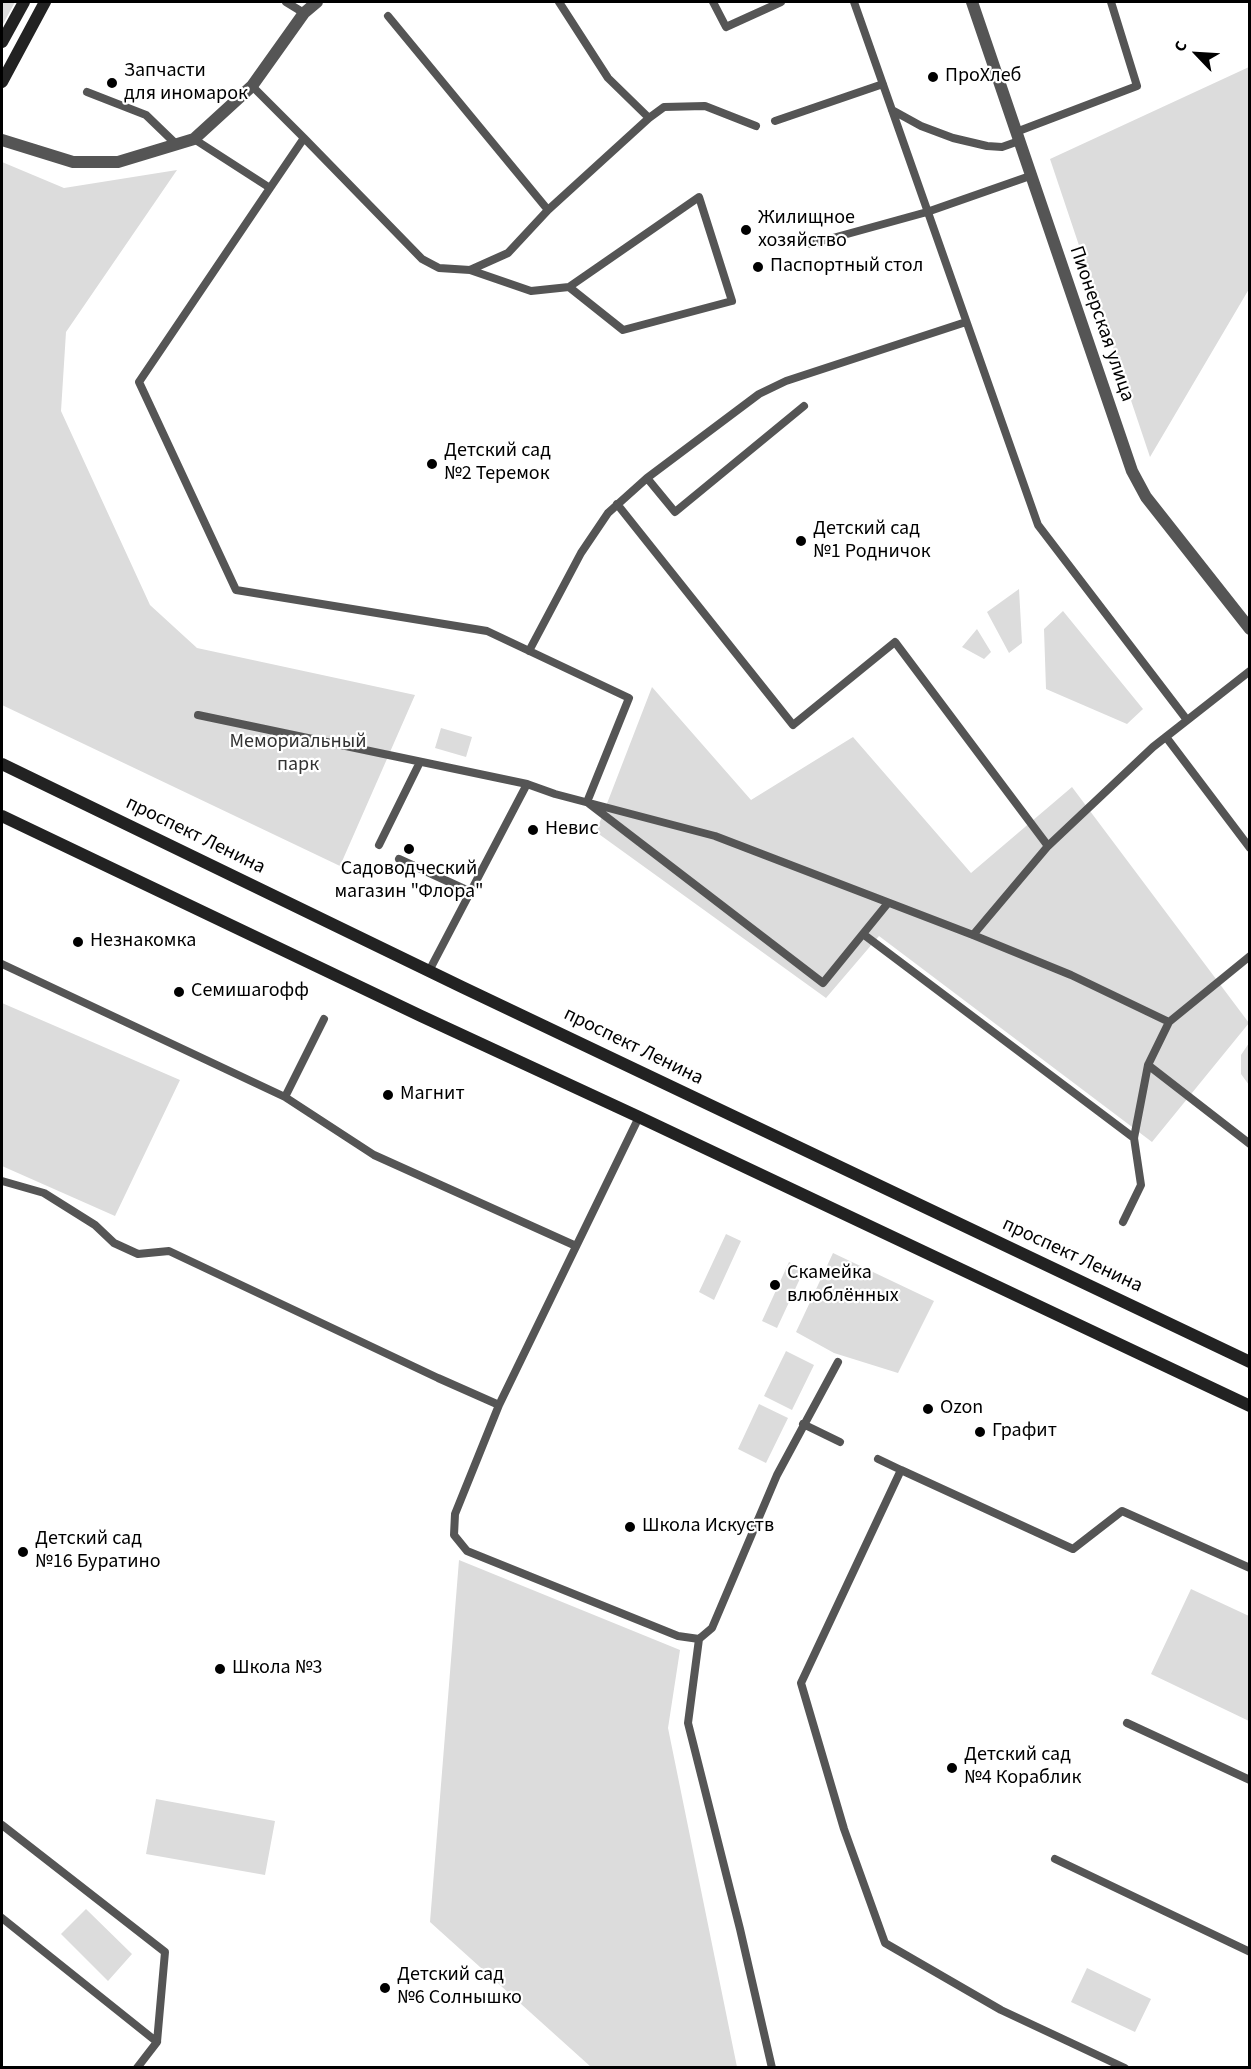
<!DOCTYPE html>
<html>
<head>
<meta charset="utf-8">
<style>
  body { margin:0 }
  #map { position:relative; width:1251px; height:2069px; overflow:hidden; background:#fff; font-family:"Source Sans 3",sans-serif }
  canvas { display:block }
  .frame { position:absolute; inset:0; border:3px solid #000; pointer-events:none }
  .north { position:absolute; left:1167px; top:24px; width:60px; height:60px; -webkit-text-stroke:4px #fff; paint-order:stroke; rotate:295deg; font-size:16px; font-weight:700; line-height:24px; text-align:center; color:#000 }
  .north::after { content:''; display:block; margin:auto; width:21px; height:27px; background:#000; clip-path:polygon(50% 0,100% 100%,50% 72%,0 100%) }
</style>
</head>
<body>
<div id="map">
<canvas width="1251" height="2069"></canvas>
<div class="frame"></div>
<div class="north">С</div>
</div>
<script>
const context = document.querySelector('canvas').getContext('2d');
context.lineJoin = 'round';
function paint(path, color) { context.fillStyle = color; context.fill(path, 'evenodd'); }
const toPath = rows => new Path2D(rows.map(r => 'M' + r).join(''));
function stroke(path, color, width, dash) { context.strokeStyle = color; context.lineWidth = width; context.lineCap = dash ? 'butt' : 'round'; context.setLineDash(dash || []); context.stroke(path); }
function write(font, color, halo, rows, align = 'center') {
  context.font = font + ' "Source Sans 3",sans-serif'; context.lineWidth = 4.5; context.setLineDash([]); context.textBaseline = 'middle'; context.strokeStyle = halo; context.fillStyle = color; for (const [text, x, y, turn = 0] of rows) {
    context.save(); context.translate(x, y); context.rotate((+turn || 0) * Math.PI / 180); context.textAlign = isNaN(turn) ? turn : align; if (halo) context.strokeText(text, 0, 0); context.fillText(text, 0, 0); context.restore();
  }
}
const green = toPath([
  [2,2,15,2,2,26],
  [1249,67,1249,289,1150,457,1050,159],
  [2,162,64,188,177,170,66,332,61,411,150,605,197,648,415,695,340,866,2,705],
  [1019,589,1022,643,1009,653,987,612],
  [1063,611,1143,709,1127,724,1046,689,1044,629],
  [977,629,991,652,984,659,962,647],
  [652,687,751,800,853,737,971,873,1072,787,1249,1023,1152,1142,879,936,826,998,596,832],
  [441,728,472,737,466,757,435,748],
  [2,1003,180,1080,115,1216,2,1166],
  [1249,1043,1249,1085,1241,1074,1241,1055],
  [726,1234,741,1241,714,1300,699,1292],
  [833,1253,934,1301,898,1373,834,1353,796,1332],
  [789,1262,804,1270,777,1328,762,1321],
  [786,1351,814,1365,792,1410,764,1396],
  [759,1404,788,1418,766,1463,738,1449],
  [459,1560,680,1650,668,1728,737,2067,591,2067,430,1922],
  [1191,1589,1249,1616,1249,1721,1151,1674],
  [156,1799,275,1821,265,1875,146,1854],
  [86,1909,132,1954,108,1981,61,1934],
  [1087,1968,1151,1999,1135,2032,1071,2002]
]);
const lane = toPath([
  [286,2,304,13],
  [559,2,608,78,649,118],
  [713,2,726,27,781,2],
  [854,2,1038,525,1187,720],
  [388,16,548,210],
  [252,86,304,138],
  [87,92,146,115,176,144],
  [892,110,921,126,953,138,987,146,1002,147,1019,141],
  [775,121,883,84],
  [1016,132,1137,86,1111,2],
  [194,139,270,188,139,382,236,590,487,631,629,698,587,802,823,983,888,903],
  [270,188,304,138,422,259,439,268,470,270,508,253,548,210,649,118,664,107,705,106,756,126],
  [811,244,927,212,1030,176],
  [470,270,531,291,569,287,623,330,732,301,699,197,569,287],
  [647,478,675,512,804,406],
  [617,504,793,725,895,642,1048,846],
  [529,651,581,553,608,513,647,478,759,394,786,381,966,322],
  [198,715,527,784],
  [1166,737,1250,848],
  [379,845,420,762],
  [399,859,471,892],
  [863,934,1134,1138],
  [973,935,1048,846,1153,747,1250,671],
  [2,964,285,1097,374,1155,576,1246],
  [429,971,527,784,555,794,715,836,973,935,1071,975,1169,1022,1148,1065,1250,1144],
  [1169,1022,1250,956],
  [285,1097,324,1019],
  [639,1117,499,1405,455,1514,454,1535,467,1551,678,1636,699,1639,712,1628,777,1475,838,1362],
  [2,1181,44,1193,95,1225,114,1243,138,1254,169,1251,438,1378,499,1405],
  [1123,1222,1141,1185,1134,1138,1148,1065],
  [803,1424,840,1442],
  [878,1459,901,1470],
  [699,1639,688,1723,740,1929,772,2068],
  [1127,1723,1250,1780],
  [2,1825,165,1952,157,2042,137,2068],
  [1055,1859,1250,1952],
  [2,1918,157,2042],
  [1125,2068,1001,2010,885,1943,844,1829,801,1683,901,1470,1073,1549,1122,1511,1250,1568]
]);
const street = toPath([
  [972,2,1132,471,1146,497,1250,629],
  [2,140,73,162,118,162,194,139,252,86,304,13,317,2]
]);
const secondary = toPath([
  [2,42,24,2],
  [2,82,45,2],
  [2,764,462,987,1250,1362],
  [2,816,421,1016,639,1117,1250,1406]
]);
const markers = [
  [933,77,6,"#000"],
  [112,83,6,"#000"],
  [746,230,6,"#000"],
  [758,267,6,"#000"],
  [432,464,6,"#000"],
  [801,541,6,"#000"],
  [533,830,6,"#000"],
  [409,849,6,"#000"],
  [78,942,6,"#000"],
  [179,992,6,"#000"],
  [388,1095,6,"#000"],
  [775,1285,6,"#000"],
  [928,1409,6,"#000"],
  [980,1432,6,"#000"],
  [630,1527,6,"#000"],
  [23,1552,6,"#000"],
  [220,1669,6,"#000"],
  [952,1768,6,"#000"],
  [385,1988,6,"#000"]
];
const poiNames = [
  ["Запчасти",124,72],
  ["для иномарок",124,95],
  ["ПроХлеб",945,77],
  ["Жилищное",758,219],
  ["хозяйство",758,242],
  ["Паспортный стол",770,267],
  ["Детский сад",444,452],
  ["№2 Теремок",444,475],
  ["Детский сад",813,530],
  ["№1 Родничок",813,553],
  ["Невис",545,830],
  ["Садоводческий",409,870,"center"],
  ["магазин \"Флора\"",409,893,"center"],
  ["Незнакомка",90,942],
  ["Семишагофф",191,992],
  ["Магнит",400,1095],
  ["Скамейка",787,1274],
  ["влюблённых",787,1297],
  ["Ozon",940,1409],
  ["Графит",992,1432],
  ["Школа Искуств",642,1527],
  ["Детский сад",35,1540],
  ["№16 Буратино",35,1563],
  ["Школа №3",232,1669],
  ["Детский сад",964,1756],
  ["№4 Кораблик",964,1779],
  ["Детский сад",397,1976],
  ["№6 Солнышко",397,1999]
];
const streetNames = [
  ["Пионерская улица",1101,324,71],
  ["проспект Ленина",195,836,26],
  ["проспект Ленина",633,1047,26],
  ["проспект Ленина",1072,1256,25]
];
const parkNames = [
  ["Мемориальный",298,743],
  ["парк",298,766]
];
paint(green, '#dcdcdc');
stroke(lane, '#555', 8);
stroke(street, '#555', 12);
stroke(secondary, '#222', 12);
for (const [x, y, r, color] of markers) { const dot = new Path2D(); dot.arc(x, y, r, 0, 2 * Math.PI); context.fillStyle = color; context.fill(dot); stroke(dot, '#fff', 2); }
write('20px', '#000', '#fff', poiNames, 'left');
write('20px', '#000', '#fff', streetNames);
write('20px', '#333', '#fff', parkNames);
</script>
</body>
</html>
